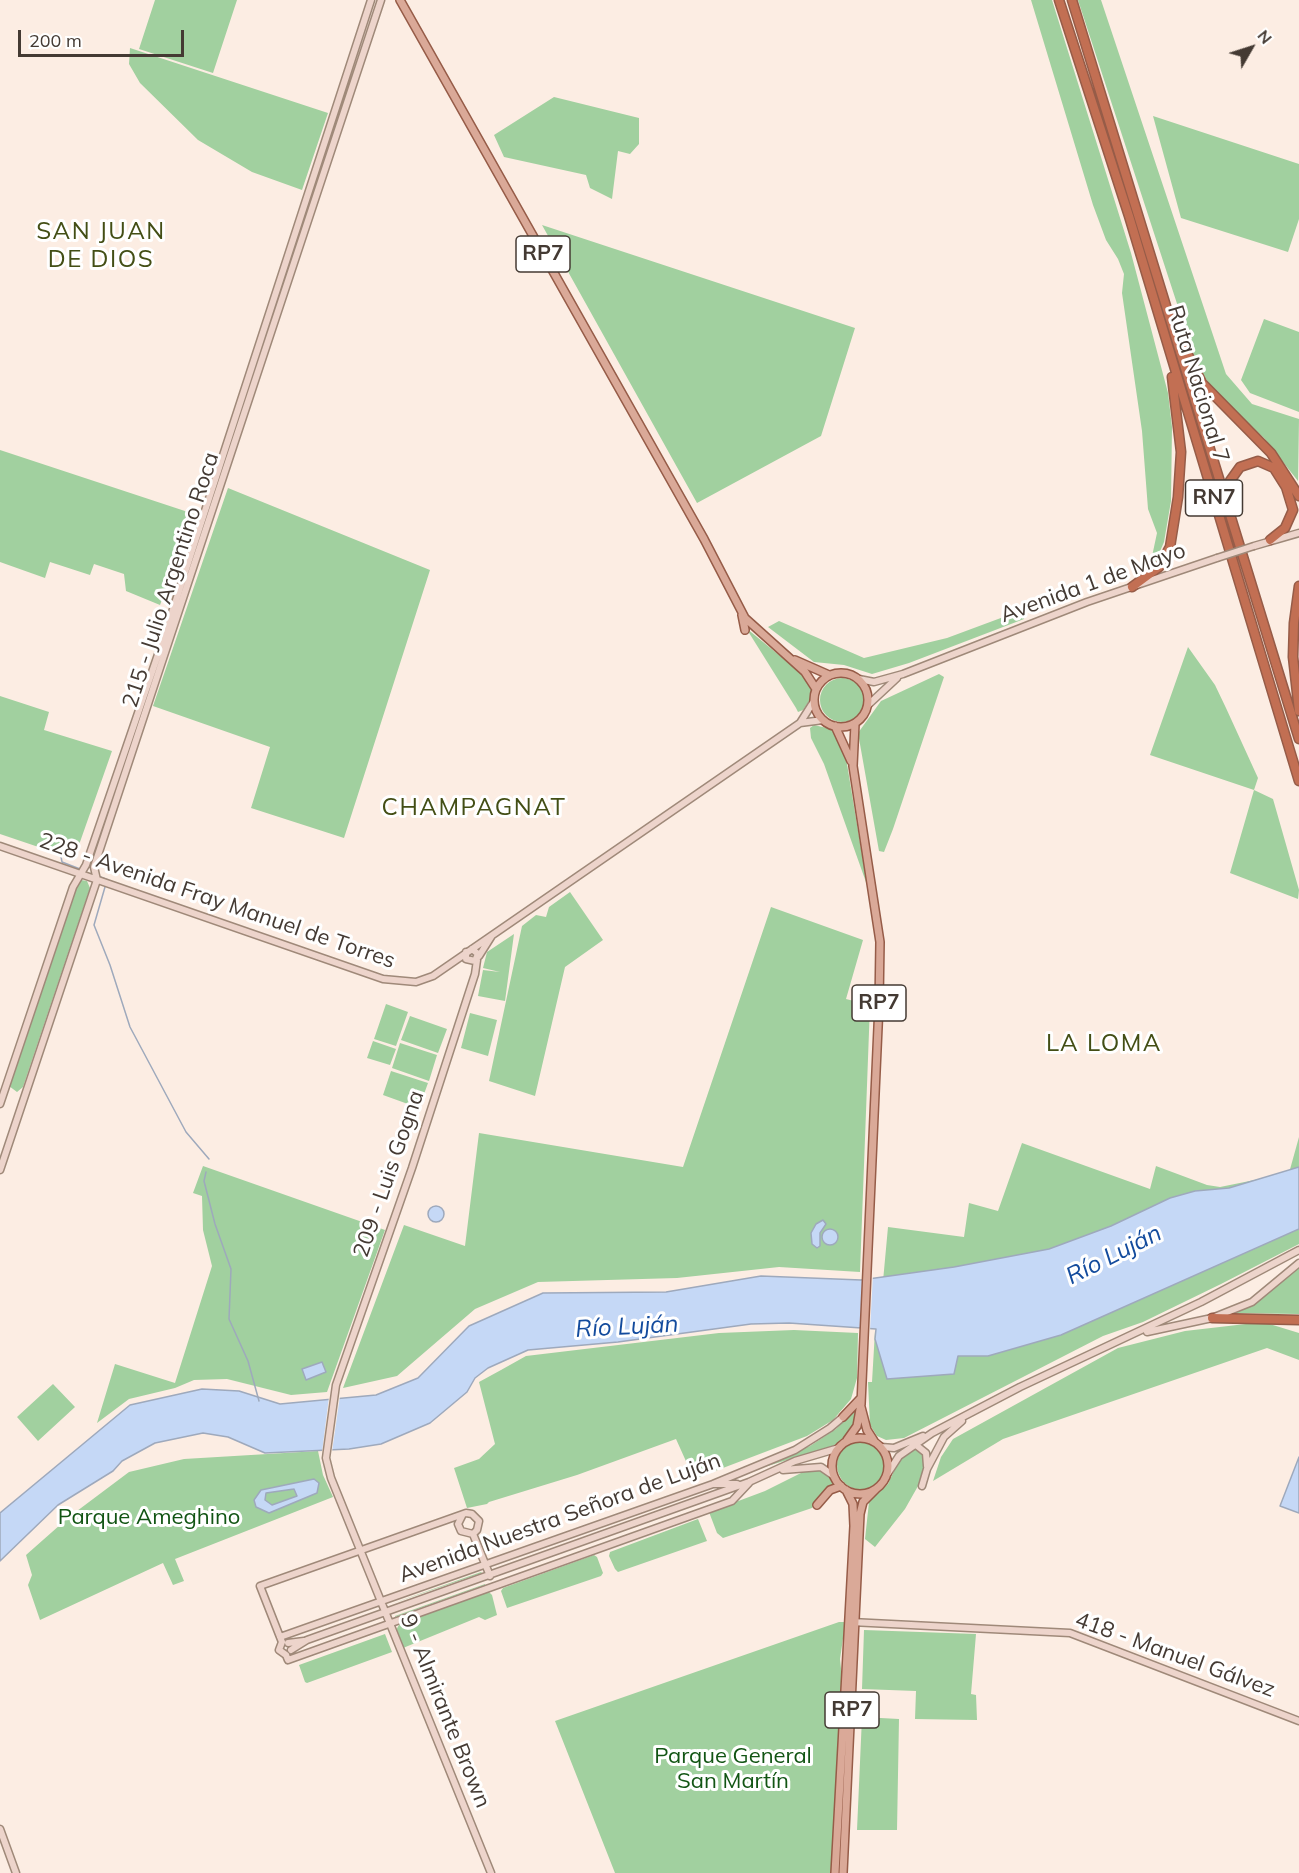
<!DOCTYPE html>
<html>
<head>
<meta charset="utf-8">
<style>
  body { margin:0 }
  #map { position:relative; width:1299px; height:1873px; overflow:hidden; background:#fcede3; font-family:Mulish,sans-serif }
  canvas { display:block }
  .north { position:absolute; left:1221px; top:18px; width:60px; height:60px; -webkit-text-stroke:4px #fff; paint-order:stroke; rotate:51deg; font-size:16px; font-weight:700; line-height:24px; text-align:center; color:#443a33 }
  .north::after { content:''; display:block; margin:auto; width:21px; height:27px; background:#443a33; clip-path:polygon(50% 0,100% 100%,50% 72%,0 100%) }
  .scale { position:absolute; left:18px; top:30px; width:166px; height:27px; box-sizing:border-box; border:3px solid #443a33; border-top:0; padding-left:8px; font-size:18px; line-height:21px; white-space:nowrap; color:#443a33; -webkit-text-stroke:4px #fff; paint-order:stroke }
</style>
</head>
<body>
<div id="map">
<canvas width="1299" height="1873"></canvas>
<div class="north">N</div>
<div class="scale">200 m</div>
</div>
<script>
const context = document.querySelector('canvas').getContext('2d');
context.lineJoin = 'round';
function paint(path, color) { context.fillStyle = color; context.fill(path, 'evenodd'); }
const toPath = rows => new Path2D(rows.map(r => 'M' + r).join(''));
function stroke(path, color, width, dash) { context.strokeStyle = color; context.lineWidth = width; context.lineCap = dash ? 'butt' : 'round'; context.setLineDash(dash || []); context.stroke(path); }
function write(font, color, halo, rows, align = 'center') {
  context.font = font + ' Mulish,sans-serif'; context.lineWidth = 6; context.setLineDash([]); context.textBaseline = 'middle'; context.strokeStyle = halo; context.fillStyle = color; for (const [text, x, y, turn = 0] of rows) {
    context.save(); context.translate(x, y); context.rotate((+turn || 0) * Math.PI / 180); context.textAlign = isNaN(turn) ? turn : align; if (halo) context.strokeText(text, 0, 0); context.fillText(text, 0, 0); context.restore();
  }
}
const green = toPath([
  [155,0,237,0,213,73,139,49],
  [1031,0,1052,0,1131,253,1168,393,1172,427,1171,501,1164,542,1155,563,1151,561,1157,533,1148,509,1142,431,1122,293,1124,274,1118,259,1106,240,1093,205],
  [1078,0,1101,0,1226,374,1252,404,1299,419,1298,481,1264,438,1217,396,1197,365],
  [130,48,328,113,302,190,252,172,198,140,140,83,129,64],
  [554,97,639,118,639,144,630,154,618,151,612,199,590,188,586,175,504,157,494,135],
  [1153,116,1299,164,1299,219,1288,252,1181,218],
  [542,225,855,328,821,436,697,503],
  [1264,319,1299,332,1299,412,1250,393,1241,380],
  [0,450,194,514,160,605,126,591,124,574,94,564,90,575,50,562,45,578,0,562],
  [228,488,430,570,344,838,251,808,270,747,153,706],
  [1025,609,1024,619,909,663,872,674,844,665,814,662,768,627,779,621,864,658,947,638],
  [746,628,807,678,813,695,803,710,798,712,796,708],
  [1188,647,1215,685,1226,708,1258,778,1254,790,1273,799,1299,890,1298,899,1230,873,1254,790,1150,755],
  [939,674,944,677,893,829,884,852,879,851,858,733,881,701],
  '820 700a22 22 0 1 1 44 0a22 22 0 1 1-44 0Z',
  [0,696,49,712,44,730,112,751,74,859,0,834],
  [814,725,831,729,845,752,867,885,824,764,811,738,810,728],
  [81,880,87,881,90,888,23,1087,17,1092,9,1086,75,886],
  [570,892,603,940,565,967,535,1096,489,1081,522,926,536,915,546,917,549,907],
  [771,907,863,940,846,999,870,1005,860,1272,779,1267,677,1278,538,1282,475,1309,397,1376,343,1388,404,1225,465,1246,479,1133,683,1167],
  [514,934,505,1001,478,996,483,970,500,972,483,968,487,952],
  [386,1004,408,1012,396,1046,374,1039],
  [470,1013,497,1020,488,1056,461,1048],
  [410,1016,447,1029,438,1053,401,1040],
  [373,1041,396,1049,390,1065,367,1058],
  [400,1043,437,1055,429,1081,392,1068],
  [391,1071,428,1083,419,1108,383,1095],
  [1299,1137,1299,1179,1085,1245,882,1292,888,1227,964,1237,969,1203,998,1211,1022,1143,1150,1189,1156,1166,1207,1185,1220,1187,1289,1173],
  [203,1166,385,1230,327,1392,291,1395,227,1379,194,1380,175,1388,129,1399,97,1423,115,1364,175,1383,212,1266,203,1230,202,1196,193,1193],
  [1299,1210,1299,1244,1221,1284,1143,1322,1103,1336,904,1438,886,1440,877,1436,870,1425,868,1382,872,1382,875,1331,905,1338],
  [1299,1267,1299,1314,1232,1313,1264,1297],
  [1263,1322,1299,1333,1299,1360,1267,1348,1003,1439,933,1481,941,1457,953,1439,1118,1348,1185,1331],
  [794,1330,858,1333,857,1378,851,1399,833,1420,807,1436,694,1479,676,1439,577,1475,489,1502,487,1504,467,1508,454,1468,479,1459,495,1444,479,1382,501,1370,526,1356,719,1333],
  [53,1384,75,1407,38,1441,17,1417],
  [857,1408,856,1422,850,1434,833,1446,735,1476,810,1446,836,1429],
  '837 1465a25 25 0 1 1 50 0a25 25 0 1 1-50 0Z',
  [919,1449,926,1461,922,1479,905,1509,875,1547,865,1539,869,1502,888,1484,900,1458,912,1450],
  [318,1451,323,1475,333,1497,175,1559,184,1581,173,1585,163,1563,40,1620,28,1585,32,1575,26,1555,69,1517,129,1472,184,1459],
  [811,1468,825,1471,837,1485,827,1489,812,1508,723,1538,717,1533,709,1512,765,1491],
  [698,1519,707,1541,618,1572,615,1569,609,1556,610,1552],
  [594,1555,597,1557,603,1573,601,1576,507,1608,501,1591,503,1588],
  [481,1572,482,1573,391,1604],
  [485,1584,485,1585,395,1617,395,1616],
  [488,1591,492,1595,497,1615,485,1620,479,1617,403,1648,396,1630,399,1625],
  [839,1622,844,1622,845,1625,840,1659,842,1678,833,1873,615,1873,555,1721],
  [864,1630,976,1634,971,1694,976,1695,977,1720,915,1719,916,1691,862,1689],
  [385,1634,392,1652,307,1683,305,1682,299,1665],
  [862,1717,899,1719,897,1830,857,1830]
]);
const water = toPath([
  [1299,1167,1299,1229,1061,1335,988,1356,958,1356,954,1374,887,1379,875,1339,876,1329,789,1323,751,1324,618,1342,528,1350,488,1368,475,1378,467,1392,430,1423,381,1444,349,1449,265,1453,228,1437,203,1433,155,1443,122,1461,113,1471,58,1505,0,1561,0,1513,130,1405,202,1389,239,1391,280,1404,376,1395,418,1378,469,1326,543,1293,666,1292,761,1276,861,1280,954,1267,1049,1249,1111,1226,1170,1198,1195,1191,1229,1188,1299,1167],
  '428 1214a8 8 0 1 1 16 0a8 8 0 1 1-16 0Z',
  [823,1220,826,1224,820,1233,820,1246,817,1248,812,1244,811,1233,816,1224,823,1220],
  '822 1237a8 8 0 1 1 16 0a8 8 0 1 1-16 0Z',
  [322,1362,326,1372,306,1380,302,1369,322,1362],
  [1299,1457,1299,1513,1280,1506,1299,1457],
  [314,1479,319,1483,317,1493,269,1513,256,1507,254,1500,261,1490,314,1479],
  [294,1489,297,1496,272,1505,265,1500,266,1493,294,1489]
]);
const pier = toPath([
  [873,1274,870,1331,860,1331,863,1276],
  [340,1396,332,1452,322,1452,329,1397]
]);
const stream = toPath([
  [59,846,62,862,80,869],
  [98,876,108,880],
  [105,887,94,925,110,965,130,1027,186,1132,209,1159],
  [206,1172,204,1181,215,1224,231,1269,229,1319,248,1361,259,1401]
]);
const secondary = toPath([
  [1254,546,1299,533],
  [859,679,874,682,903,674,1087,602,1217,558],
  [868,705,897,678],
  [800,723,823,720],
  [0,846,383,979,416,982,433,976,800,723,814,701],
  [466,952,466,959,475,961,478,954,472,949],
  [479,956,491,937],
  [477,960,475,974,412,1168,336,1385,326,1458,331,1478,491,1873],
  [0,1104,73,887,86,865,164,637,371,0],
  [0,1170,97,880,94,867,381,0],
  [1147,1332,1212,1318,1252,1302,1299,1263],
  [916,1445,926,1453,927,1466],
  [881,1447,894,1448,923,1436],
  [783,1470,821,1467,834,1476],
  [888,1473,899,1456,932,1433,1020,1387,1201,1302,1299,1250],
  [714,1484,737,1484],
  [922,1486,927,1469,944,1437,962,1421],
  [462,1516,458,1524,461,1531,473,1534],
  [473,1534,490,1576],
  [851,1622,1070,1633,1299,1721],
  [280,1637,713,1484,795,1450,830,1428,843,1417],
  [282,1642,260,1586,466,1513,472,1514,479,1521,477,1530,473,1534],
  [282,1642,279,1650,286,1655],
  [288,1643,304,1641],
  [291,1650,307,1640,749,1482,795,1461,839,1448],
  [286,1655,288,1660,732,1501,749,1483],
  [0,1829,16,1873]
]);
const primary = toPath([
  [400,0,704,539,745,618,805,672,816,689],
  [742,615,745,630],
  [795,660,829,675],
  '814 700a27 27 0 1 1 54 0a27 27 0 1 1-54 0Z',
  [835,726,851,761],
  [861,1407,867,1430,874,1441],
  [843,1417,861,1398],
  '832 1466a28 28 0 1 1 56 0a28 28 0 1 1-56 0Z',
  [847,1440,857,1426,861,1404,879,1005,880,942,853,766,855,724],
  [817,1505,830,1490,841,1486],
  [835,1873,854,1526,853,1504,846,1490],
  [843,1873,860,1514,863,1502,876,1489]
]);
const highway = toPath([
  [1059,0,1129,216,1299,781],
  [1072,0,1299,739],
  [1185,349,1202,383,1271,453,1299,496],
  [1231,502,1230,481,1240,467,1258,461,1274,468,1286,487,1293,510,1285,528,1270,540],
  [1299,586,1294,623,1293,657,1299,711],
  [1132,587,1159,567,1170,547,1178,497,1181,452,1172,377],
  [1212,1318,1299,1320]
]);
const secondaryBridge = toPath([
  [1217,558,1254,546]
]);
const shields = [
  [543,254,54],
  [1214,498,57],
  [879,1003,54],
  [852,1710,54]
];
const shieldNames = [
  ["RP7",543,254],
  ["RN7",1214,498],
  ["RP7",879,1003],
  ["RP7",852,1710]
];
const streetNames = [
  ["Ruta Nacional 7",1198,384,73],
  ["215 - Julio Argentino Roca",171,580,-72],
  ["Avenida 1 de Mayo",1093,583,-20],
  ["228 - Avenida Fray Manuel de Torres",217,901,19],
  ["209 - Luis Gogna",389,1174,-71],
  ["Avenida Nuestra Señora de Luján",560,1518,-20],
  ["418 - Manuel Gálvez",1175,1655,20],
  ["9 - Almirante Brown",445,1711,68]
];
const parkNames = [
  ["Parque Ameghino",149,1517],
  ["Parque General",733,1756],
  ["San Martín",733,1781]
];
const neighbourhoodNames = [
  ["SAN JUAN",101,232],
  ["DE DIOS",101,260],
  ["CHAMPAGNAT",474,808],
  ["LA LOMA",1104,1044]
];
const waterNames = [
  ["Río Luján",1114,1255,-27],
  ["Río Luján",627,1327,-3]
];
paint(green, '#a1d09f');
paint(water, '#c5d8f6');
stroke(water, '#9ea9bc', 1.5);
paint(pier, '#fcede3');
stroke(stream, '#9ea9bc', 1.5);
stroke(secondary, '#9f8979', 9);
stroke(primary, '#965c48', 10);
stroke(highway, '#965c48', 11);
stroke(secondary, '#edd4cb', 6);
stroke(primary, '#daa998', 7);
stroke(highway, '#c26f53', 8);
stroke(secondaryBridge, '#9f8979', 9, []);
stroke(secondaryBridge, '#edd4cb', 6);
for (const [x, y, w] of shields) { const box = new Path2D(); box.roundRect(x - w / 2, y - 18, w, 36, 4.5); context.fillStyle = '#fff'; context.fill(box); stroke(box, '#443a33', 1.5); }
write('bold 21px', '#443a33', null, shieldNames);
write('22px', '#443a33', '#fff', streetNames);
write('22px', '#125514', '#fff', parkNames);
context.letterSpacing = '1.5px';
write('24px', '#434e15', '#fff', neighbourhoodNames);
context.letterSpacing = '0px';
write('italic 24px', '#134b9d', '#fff', waterNames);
</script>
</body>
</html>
